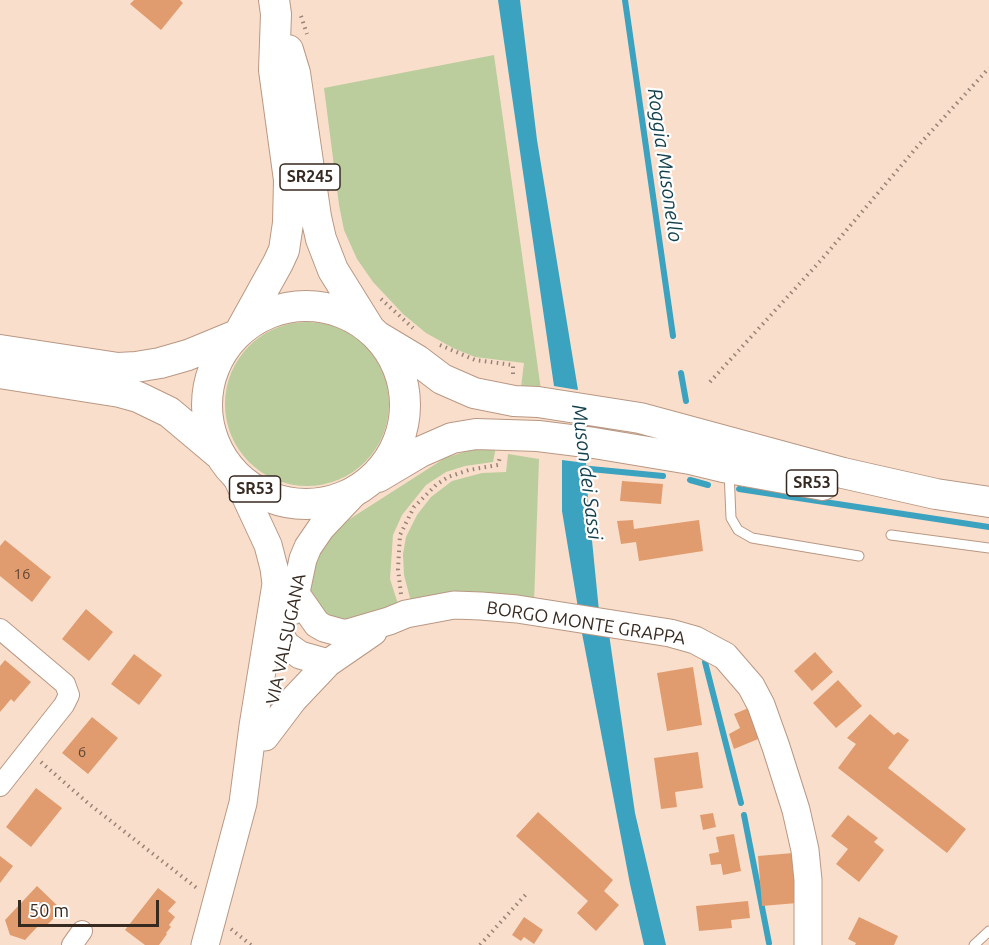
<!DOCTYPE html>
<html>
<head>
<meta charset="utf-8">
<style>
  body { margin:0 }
  #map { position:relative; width:989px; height:945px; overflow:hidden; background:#fadecc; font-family:Ubuntu,sans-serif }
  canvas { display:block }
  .scale { position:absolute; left:18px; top:900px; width:141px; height:27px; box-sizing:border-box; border:3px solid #372a21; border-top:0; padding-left:8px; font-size:18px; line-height:21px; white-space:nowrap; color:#372a21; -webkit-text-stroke:4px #fff; paint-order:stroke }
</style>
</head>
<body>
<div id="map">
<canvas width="989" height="945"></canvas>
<div class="scale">50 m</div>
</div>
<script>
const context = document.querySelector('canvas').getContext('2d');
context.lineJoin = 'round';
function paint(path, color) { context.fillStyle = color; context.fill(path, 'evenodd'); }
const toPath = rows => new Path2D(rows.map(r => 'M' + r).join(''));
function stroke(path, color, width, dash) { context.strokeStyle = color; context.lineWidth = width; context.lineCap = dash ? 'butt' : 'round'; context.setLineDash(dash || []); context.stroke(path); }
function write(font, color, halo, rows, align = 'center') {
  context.font = font + ' Ubuntu,sans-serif'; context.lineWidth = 4.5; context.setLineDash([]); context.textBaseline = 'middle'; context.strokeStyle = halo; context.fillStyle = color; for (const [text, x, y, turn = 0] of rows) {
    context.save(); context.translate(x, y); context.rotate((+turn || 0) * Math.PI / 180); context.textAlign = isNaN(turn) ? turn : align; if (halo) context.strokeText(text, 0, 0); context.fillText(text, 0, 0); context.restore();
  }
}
const green = toPath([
  [494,55,541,390,521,387,524,363,475,357,453,348,426,333,403,314,373,282,357,259,344,230,339,205,324,88],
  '225 404a82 82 0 1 1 164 0a82 82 0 1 1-164 0Z',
  [496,447,493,462,465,466,446,472,426,485,402,515,393,535,390,579,399,607,352,626,326,619,309,602,307,577,325,538,345,522,445,458,467,451],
  [508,454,539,459,534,603,411,602,404,575,403,554,406,537,417,515,431,497,452,481,482,473,506,472]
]);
const water = toPath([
  [498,0,520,0,537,140,578,390,554,386],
  [562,460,586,463,588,500,599,611,578,608,562,511],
  [581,628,609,634,635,813,666,945,644,945,630,884]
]);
const stream = toPath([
  [625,0,673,336],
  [681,373,686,401],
  [580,468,663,476],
  [690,480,708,485],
  [739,489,989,527],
  [705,662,741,803],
  [744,815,769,943]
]);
const building = toPath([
  [134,0,180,0,183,3,161,30,130,4],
  [622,481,663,484,661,504,620,501],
  [633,520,634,529,699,520,703,551,639,561,636,542,621,544,617,521],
  [5,540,51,577,32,602,0,576,0,546],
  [86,609,113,632,89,661,62,639],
  [815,652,833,672,812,691,794,671],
  [134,654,162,675,139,705,111,684],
  [5,660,31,682,14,702,11,699,0,712,0,666],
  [693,667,702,725,667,731,657,673],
  [838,680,862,706,836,728,813,703],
  [751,707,763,737,734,749,729,734,740,728,734,714],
  [870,714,894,735,898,732,909,740,888,768,966,829,947,853,838,768,856,744,847,738],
  [92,717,118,738,88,774,62,753],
  [698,752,703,788,675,792,677,807,661,809,654,758],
  [36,788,62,808,31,847,6,827],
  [538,812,613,880,604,891,619,905,596,931,577,913,588,901,516,836],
  [713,813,716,827,703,830,700,815],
  [848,815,878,838,874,842,884,850,859,882,836,864,848,849,831,836],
  [734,834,741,871,723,875,721,864,711,865,709,854,719,852,716,837],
  [793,853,797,903,762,906,758,856],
  [0,856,13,866,0,883],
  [37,886,62,910,45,927,39,925,25,940,10,935,5,920],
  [158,888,176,902,168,911,175,917,169,925,171,927,166,933,167,934,159,945,145,945,125,930],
  [748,901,750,918,731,920,732,928,699,931,696,906],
  [524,917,543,930,534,944,524,937,521,941,512,935],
  [859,917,898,936,894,945,855,945,856,943,848,939]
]);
const path = toPath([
  [301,16,307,34],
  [381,299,413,328],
  [440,345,475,360,513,365,513,376],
  [710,382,822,259,917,147,989,68],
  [401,594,398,569,400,535,414,507,436,485,448,477,469,470,498,465,500,457],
  [41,762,89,804,198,889],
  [231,929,251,945],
  [480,945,528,892]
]);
const lane = toPath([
  [729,471,731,518,738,530,752,538,859,556],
  [891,535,989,548],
  [974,945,989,931]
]);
const street = toPath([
  [0,629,65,684,69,695,64,705,0,786],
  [72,945,82,931]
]);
const secondary = toPath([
  [296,594,317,624,324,628,342,633,348,633,389,621,406,614,454,605,481,606,517,609,670,633,695,640,725,656,751,686,761,705,776,747,796,810,805,850,808,880,808,945],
  [292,611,303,559,308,547,321,528,357,490],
  [282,612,278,631,286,645,300,655,328,663],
  [265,737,293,700,328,663,373,632],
  [205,945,243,803,253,726,276,584,274,568,268,545,235,474]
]);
const primary = toPath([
  [288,50,295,73,316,217,321,239,333,270,369,328],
  '207 405a99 99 0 1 1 198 0a99 99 0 1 1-198 0Z',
  [242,328,278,263,284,250,288,223,289,180,274,70,276,14,274,0],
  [377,336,417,360,442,379,474,393,514,401,538,402,640,418,843,473,936,494,989,502],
  [0,350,118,368,136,367,160,363,188,355,234,336],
  [0,373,120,392,138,397,169,412,219,454],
  [378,477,420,452,452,438,476,434,538,436,594,443,690,459,723,467,823,485]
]);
const numberNames = [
  ["16",22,574],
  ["6",82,752]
];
const shields = [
  [310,177,60],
  [812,483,51],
  [255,489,51]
];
const shieldNames = [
  ["SR245",310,177],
  ["SR53",812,483],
  ["SR53",255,489]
];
const streetNames = [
  ["BORGO MONTE GRAPPA",586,623,9],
  ["VIA VALSUGANA",286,639,-78]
];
const waterNames = [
  ["Roggia Musonello",665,165,82],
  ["Muson dei Sassi",587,472,83]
];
paint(green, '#bbcd9c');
paint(water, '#3ba2bf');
stroke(stream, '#3ba2bf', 6);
paint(building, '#e09c6e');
stroke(lane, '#b99883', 11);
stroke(street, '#b99883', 22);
stroke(secondary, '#b99883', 29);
stroke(primary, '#b99883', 32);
stroke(path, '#988476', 4, [1.5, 4.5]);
stroke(lane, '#fff', 9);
stroke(street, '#fff', 20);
stroke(secondary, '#fff', 27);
stroke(primary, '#fff', 30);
write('15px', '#614634', null, numberNames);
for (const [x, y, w] of shields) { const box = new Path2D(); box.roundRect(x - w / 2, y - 13, w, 26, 4.5); context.fillStyle = '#fff'; context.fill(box); stroke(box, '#372a21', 1.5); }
write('bold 16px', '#372a21', null, shieldNames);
write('18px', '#372a21', '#fff', streetNames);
write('italic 20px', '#123f4c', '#fff', waterNames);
</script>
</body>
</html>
